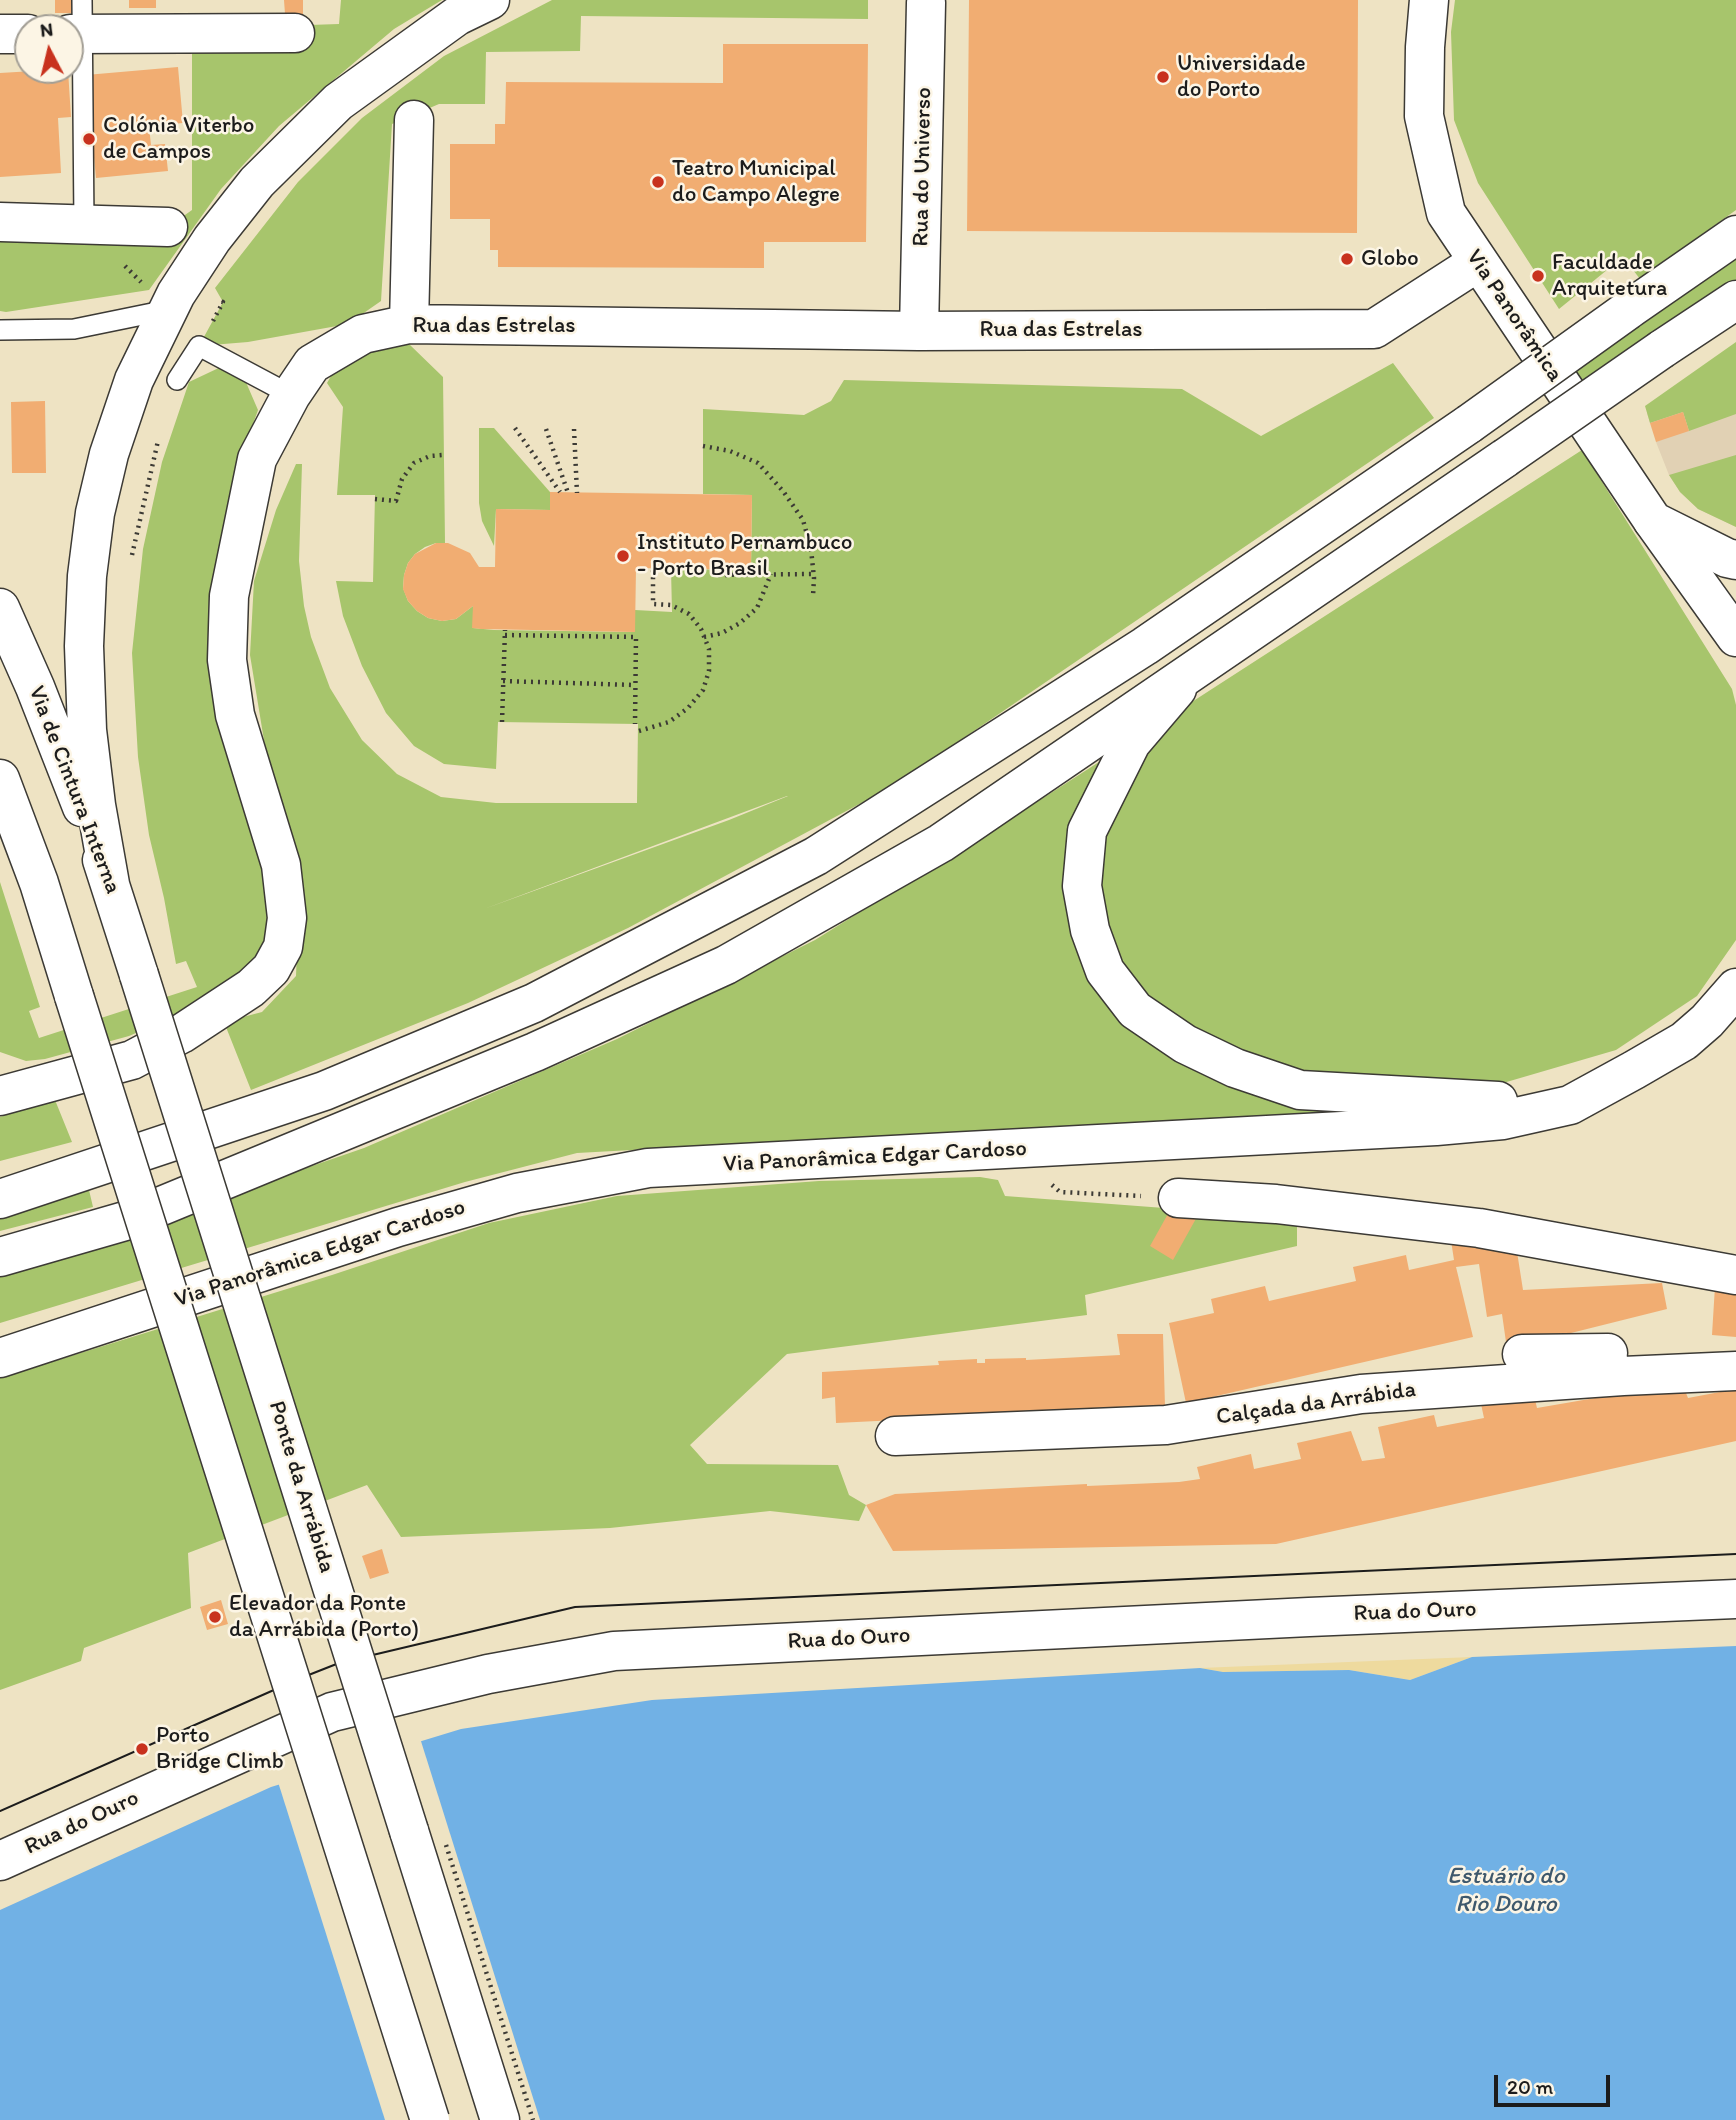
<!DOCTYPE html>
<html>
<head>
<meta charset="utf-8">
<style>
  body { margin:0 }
  #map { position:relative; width:1736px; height:2120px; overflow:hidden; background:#eee3c3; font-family:Itim,sans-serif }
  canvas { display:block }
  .north { position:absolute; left:14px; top:14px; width:70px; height:70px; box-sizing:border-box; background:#fcf5e5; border:2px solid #a29e95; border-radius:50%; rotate:353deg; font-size:19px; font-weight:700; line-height:28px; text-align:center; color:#1c1c1c }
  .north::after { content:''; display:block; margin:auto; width:24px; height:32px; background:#c8321e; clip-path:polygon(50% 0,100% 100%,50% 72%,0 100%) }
  .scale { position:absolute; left:1494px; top:2075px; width:116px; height:32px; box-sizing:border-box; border:4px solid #1c1c1c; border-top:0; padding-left:9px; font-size:21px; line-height:24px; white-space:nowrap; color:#1c1c1c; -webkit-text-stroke:5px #fcf5e5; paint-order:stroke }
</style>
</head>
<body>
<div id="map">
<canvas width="1736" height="2120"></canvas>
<div class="north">N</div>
<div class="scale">20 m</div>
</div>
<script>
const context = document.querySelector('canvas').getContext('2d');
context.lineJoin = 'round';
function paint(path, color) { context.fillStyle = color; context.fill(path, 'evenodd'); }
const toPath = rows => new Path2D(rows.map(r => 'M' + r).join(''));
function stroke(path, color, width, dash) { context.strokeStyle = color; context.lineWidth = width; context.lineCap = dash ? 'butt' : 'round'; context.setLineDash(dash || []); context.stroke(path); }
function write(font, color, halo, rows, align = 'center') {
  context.font = font + ' Itim,sans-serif'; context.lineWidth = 5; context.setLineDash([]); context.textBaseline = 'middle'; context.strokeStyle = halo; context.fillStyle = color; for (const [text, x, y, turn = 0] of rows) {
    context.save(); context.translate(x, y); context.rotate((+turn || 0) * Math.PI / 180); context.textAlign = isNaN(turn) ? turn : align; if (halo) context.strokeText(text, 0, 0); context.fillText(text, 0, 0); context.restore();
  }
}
const built = toPath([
  [1736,352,1736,527,1698,509,1680,492,1669,475,1656,442,1661,430,1650,423,1647,413]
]);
const green = toPath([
  [341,0,442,0,394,29,279,126,221,189,149,290,6,312,0,311,0,222,168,227,192,210,192,52,310,47,309,25,339,24],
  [552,0,868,0,868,19,581,16,580,51,486,52,485,104,439,104,392,124,381,301,348,324,248,342,199,346,223,302,215,288,298,182,362,118,444,56],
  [1455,0,1736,0,1736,210,1640,279,1623,257,1559,309,1478,183,1454,120,1451,32],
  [1736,259,1736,285,1577,392,1566,375],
  [1736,342,1736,414,1689,431,1683,412,1650,423,1645,406],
  [409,344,443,377,445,543,436,543,425,547,415,554,408,563,404,575,403,588,408,601,417,611,428,618,442,621,456,619,473,606,473,628,494,630,634,632,635,610,672,612,671,569,751,570,752,495,703,494,703,409,804,415,831,401,844,380,1182,389,1261,436,1393,363,1434,418,893,786,628,928,468,1003,251,1090,224,1022,262,1012,296,976,299,901,271,783,250,655,254,581,276,510,296,464,302,464,299,561,304,606,311,637,330,688,362,740,397,774,441,797,496,803,637,803,638,724,498,722,496,769,444,764,414,746,386,713,362,666,343,616,336,581,373,582,375,495,337,495,343,407,327,383,335,369,369,351],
  [788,796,729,820,484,909,787,796],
  [225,365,245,380,258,410,242,455,227,743,236,785,264,873,270,939,244,983,205,1003,129,1036,45,1059,26,1061,0,1052,0,882,40,1007,29,1011,39,1038,197,987,186,961,176,964,164,898,149,835,138,757,132,653,143,549,162,462,189,382],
  [479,428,494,428,550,492,550,510,496,509,494,546,482,521,479,503],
  [1582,450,1732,689,1736,705,1736,940,1697,996,1616,1050,1421,1107,577,1153,465,1182,0,1323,0,1271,66,1251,364,1148,617,1039,815,940,1054,791],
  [1736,455,1736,527,1698,509,1680,492,1669,475],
  [55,1100,72,1142,0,1161,0,1117],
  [980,1177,998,1180,1005,1196,1297,1218,1297,1246,1085,1295,1087,1315,787,1354,690,1445,707,1464,838,1465,849,1495,866,1505,859,1521,770,1511,610,1528,401,1537,367,1485,188,1553,191,1608,84,1648,81,1661,0,1690,0,1378,332,1275,489,1223,617,1196,819,1181],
  [89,1190,93,1207,0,1231,0,1214]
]);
const sand = toPath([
  [1472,1657,1410,1680,1349,1670,1223,1672,1200,1668]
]);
const water = toPath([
  [1736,1646,1736,2120,0,2120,0,1910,271,1787,461,1729,652,1700,1200,1668,1223,1672,1349,1670,1410,1680,1472,1657]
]);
const pier = toPath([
  [420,1738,540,2120,385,2120,278,1782]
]);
const building = toPath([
  [55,0,79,0,79,13,55,13],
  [129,0,156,0,156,8,129,8],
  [284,0,303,0,303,14,285,14],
  [969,0,1358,0,1357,233,967,231],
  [723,44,868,44,866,242,764,242,764,268,498,267,498,250,490,250,490,219,450,219,450,144,495,144,495,124,505,124,506,82,723,83],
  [178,67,183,123,149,126,151,145,165,144,168,171,96,178,86,75],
  [50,70,68,70,71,117,58,118,61,173,0,177,0,73],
  [45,401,46,473,12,473,11,402],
  [1683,412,1689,431,1656,442,1650,423],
  [550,492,752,495,751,570,636,568,635,632,481,629,472,628,473,606,456,619,442,621,428,618,417,611,408,601,403,589,404,575,408,563,415,554,436,543,448,543,470,553,479,567,495,567,496,509,550,510],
  [1169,1212,1198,1215,1173,1260,1150,1246],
  [1450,1234,1515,1239,1523,1290,1662,1283,1667,1309,1507,1349,1502,1314,1487,1317,1479,1264,1456,1267,1473,1337,1186,1403,1169,1323,1214,1313,1211,1299,1265,1286,1269,1301,1356,1281,1353,1267,1406,1255,1409,1270,1454,1260],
  [1715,1286,1736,1287,1736,1337,1712,1335],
  [1117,1334,1163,1334,1165,1407,836,1423,835,1397,822,1399,822,1372,939,1365,938,1361,977,1359,977,1363,985,1363,985,1359,1026,1358,1026,1360,1120,1355],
  [1682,1383,1688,1398,1736,1389,1736,1441,1276,1544,893,1551,866,1505,895,1494,1087,1484,1087,1486,1179,1482,1200,1479,1197,1467,1251,1454,1254,1469,1301,1459,1297,1443,1351,1431,1362,1461,1385,1458,1378,1427,1434,1415,1437,1427,1484,1418,1481,1404,1533,1391,1537,1408],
  [382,1549,389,1573,370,1579,362,1556],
  [221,1600,228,1624,207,1630,200,1607]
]);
const path = toPath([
  [125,266,141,282],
  [213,321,223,302,219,301],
  [515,428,560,492],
  [546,429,568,493],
  [574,429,577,493],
  [703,446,730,451,758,463,783,491,803,520,811,549,814,578,813,596],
  [375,499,396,501,402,479,414,463,430,456,443,455],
  [132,555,158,441],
  [716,569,717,575,814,574],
  [505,635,636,637,635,724],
  [704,637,722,633,740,623,757,608,771,574],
  [503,681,635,685],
  [502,722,505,630],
  [639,731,669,722,688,708,703,690,709,671,709,649,701,629,689,614,671,605,653,604,653,569],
  [1052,1185,1060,1192,1141,1196]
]);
const lane = toPath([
  [82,0,84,224],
  [0,330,74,329,167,310],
  [177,380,199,346,291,395]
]);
const street = toPath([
  [0,34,28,34],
  [70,34,295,33],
  [0,222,168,227],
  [409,324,414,120],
  [919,331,926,3],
  [1653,521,1736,637],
  [1177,689,1131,743,1087,831,1082,886,1090,930,1105,971,1135,1010,1185,1044,1235,1068,1300,1090,1498,1101],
  [0,1096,132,1060,181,1034,251,988,271,969,283,947,287,918,281,865,235,715,227,660,229,596,257,459,291,395,312,364,363,334,409,324,919,331,1374,329,1478,262],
  [1178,1198,1276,1204,1479,1228,1736,1275],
  [1522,1354,1608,1353],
  [0,1358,398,1227,517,1193,648,1168,1436,1126,1503,1120,1570,1105,1634,1070,1684,1041,1707,1021,1736,988],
  [895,1436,1166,1425,1361,1394,1623,1376,1736,1371]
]);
const secondary = toPath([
  [1429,0,1425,47,1424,116,1446,213,1653,521,1727,558,1736,560]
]);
const primary = toPath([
  [0,1861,332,1712,488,1674,614,1651,1309,1617,1736,1599]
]);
const highway = toPath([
  [1628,310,1736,235],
  [1662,349,1736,300],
  [0,608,35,687,82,807],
  [0,779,39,883,74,996],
  [102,860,139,975],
  [110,884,96,805,87,730,84,646,87,576,95,513,109,454,134,380,176,294,212,239,257,182,338,102,457,16,490,0],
  [0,1199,324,1091,534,1003,816,856,1145,646,1469,424],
  [0,1257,125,1221,535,1052,726,965,941,843,1505,458],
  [409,1831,500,2120]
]);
const tram = toPath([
  [0,1811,301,1678,339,1663,575,1607,1736,1554]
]);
const pathBridge = toPath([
  [446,1845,533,2120]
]);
const highwayBridge = toPath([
  [1469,424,1628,310],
  [1505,458,1662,349],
  [139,975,409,1831],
  [74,996,430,2120]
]);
const markers = [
  [1163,77,7,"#c8321e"],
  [89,139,7,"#c8321e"],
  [658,182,7,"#c8321e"],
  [1347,259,7,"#c8321e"],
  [1538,276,7,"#c8321e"],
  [623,556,7,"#c8321e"],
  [215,1617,7,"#c8321e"],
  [142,1749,7,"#c8321e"]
];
const poiNames = [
  ["Universidade",1177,64],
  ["do Porto",1177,90],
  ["Colónia Viterbo",103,126],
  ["de Campos",103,152],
  ["Teatro Municipal",672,169],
  ["do Campo Alegre",672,195],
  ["Globo",1361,259],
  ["Faculdade",1552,263],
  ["Arquitetura",1552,289],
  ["Instituto Pernambuco",637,543],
  ["- Porto Brasil",637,569],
  ["Elevador da Ponte",229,1604],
  ["da Arrábida (Porto)",229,1630],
  ["Porto",156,1736],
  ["Bridge Climb",156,1762]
];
const streetNames = [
  ["Rua do Universo",923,167,-89],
  ["Via Panorâmica",1514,316,56],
  ["Rua das Estrelas",494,326],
  ["Rua das Estrelas",1061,330],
  ["Via de Cintura Interna",74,790,69],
  ["Via Panorâmica Edgar Cardoso",875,1157,-3],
  ["Via Panorâmica Edgar Cardoso",320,1254,-18],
  ["Calçada da Arrábida",1316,1404,-8],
  ["Ponte da Arrábida",301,1487,73],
  ["Rua do Ouro",1415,1612,-2],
  ["Rua do Ouro",849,1639,-3],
  ["Rua do Ouro",82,1823,-25]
];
const waterNames = [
  ["Estuário do",1506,1877],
  ["Rio Douro",1506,1905]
];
paint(built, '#e1d1b4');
paint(green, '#a7c56c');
paint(sand, '#eeda9e');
paint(water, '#71b1e5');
paint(pier, '#eee3c3');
paint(building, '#f1ad72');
stroke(lane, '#3c3a35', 22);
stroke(street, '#3c3a35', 41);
stroke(secondary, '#3c3a35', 41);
stroke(primary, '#3c3a35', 41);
stroke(highway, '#3c3a35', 41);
stroke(path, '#3c3a35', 4.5, [2, 5]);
stroke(lane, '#fff', 19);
stroke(street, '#fff', 38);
stroke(secondary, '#fff', 38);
stroke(primary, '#fff', 38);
stroke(highway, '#fff', 38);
stroke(tram, '#1c1c1c', 2);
stroke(highwayBridge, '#3c3a35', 41, []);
stroke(pathBridge, '#3c3a35', 4.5, [2, 5]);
stroke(highwayBridge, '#fff', 38);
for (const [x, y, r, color] of markers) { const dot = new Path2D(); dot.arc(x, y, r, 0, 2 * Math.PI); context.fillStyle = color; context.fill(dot); stroke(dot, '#fcf5e5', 2.5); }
write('23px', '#1c1c1c', '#fcf5e5', poiNames, 'left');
write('23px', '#1c1c1c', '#fcf5e5', streetNames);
write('italic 24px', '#3e586c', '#fcf5e5', waterNames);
</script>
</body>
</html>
